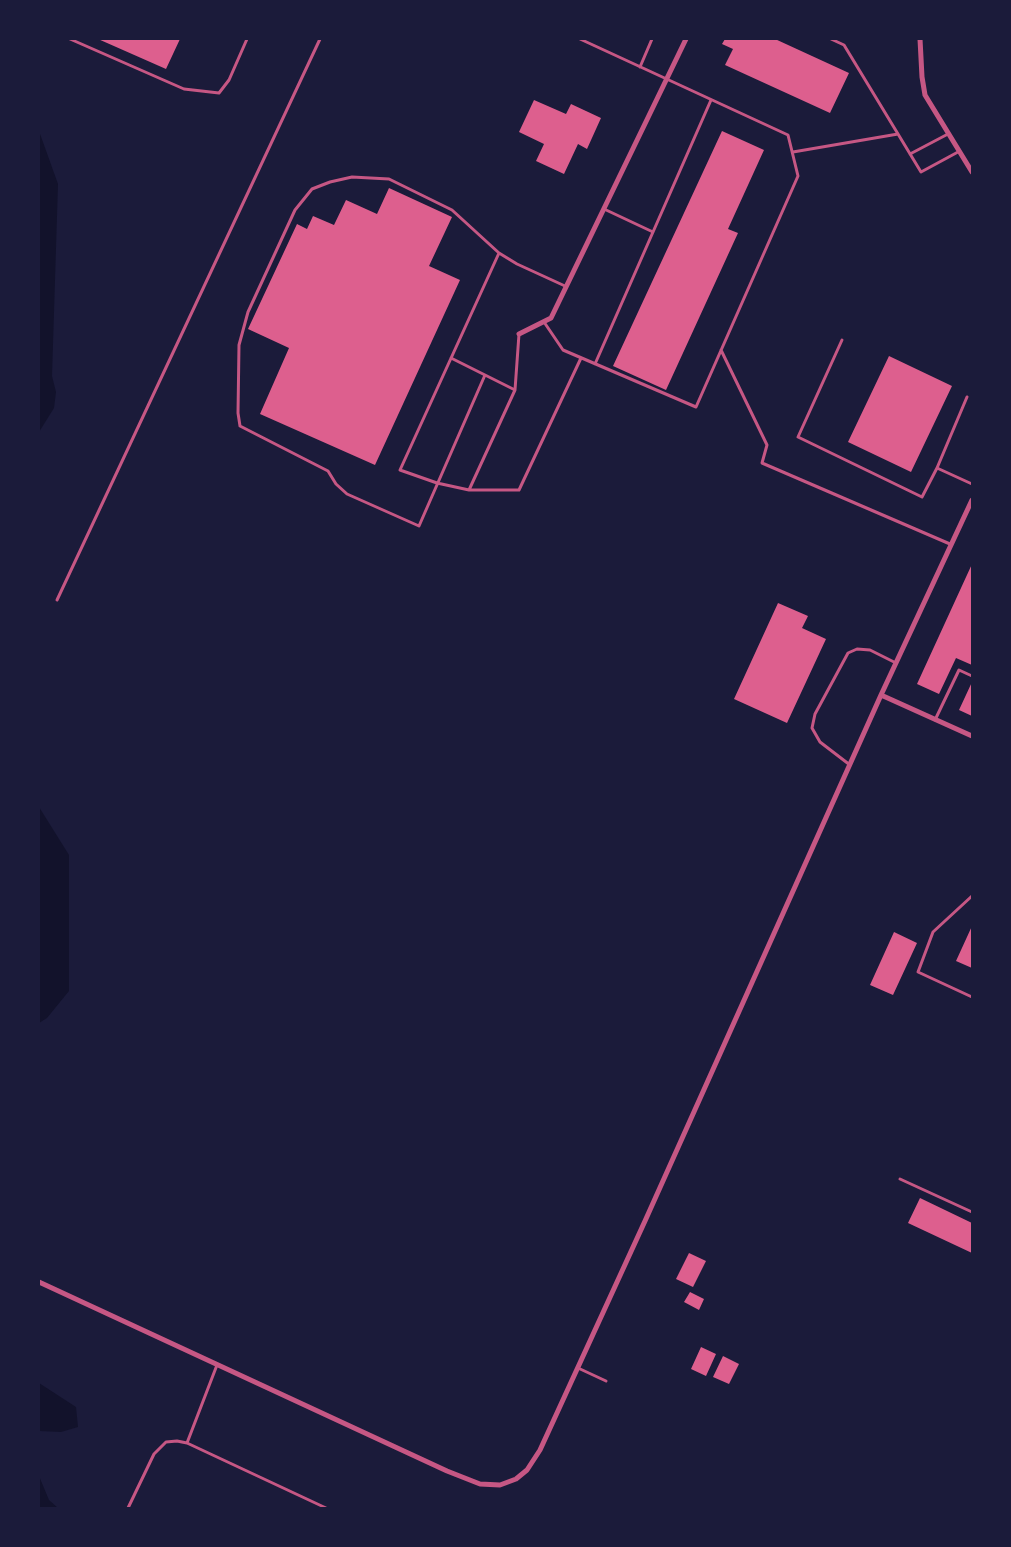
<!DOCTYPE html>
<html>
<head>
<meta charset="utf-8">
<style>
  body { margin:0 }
  #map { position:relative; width:1011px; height:1547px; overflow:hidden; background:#1b1b3a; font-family:Roboto,sans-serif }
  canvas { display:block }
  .frame { position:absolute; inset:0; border:40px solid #1b1b3a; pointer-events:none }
</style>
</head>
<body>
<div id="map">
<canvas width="1011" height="1547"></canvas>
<div class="frame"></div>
</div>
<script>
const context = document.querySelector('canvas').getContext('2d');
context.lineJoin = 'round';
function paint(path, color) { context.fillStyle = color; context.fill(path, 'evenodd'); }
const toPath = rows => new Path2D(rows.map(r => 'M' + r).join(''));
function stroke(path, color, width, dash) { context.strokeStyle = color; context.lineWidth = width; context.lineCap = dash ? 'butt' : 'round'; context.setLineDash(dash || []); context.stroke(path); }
const water = toPath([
  [39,131,58,184,52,376,56,392,54,408,39,432],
  [39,807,69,855,69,991,47,1018,39,1023],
  [39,1383,76,1407,78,1427,61,1432,39,1431],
  [39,1476,49,1500,58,1508,39,1507]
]);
const building = toPath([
  [98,39,180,39,166,69],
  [725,39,775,39,849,73,830,113,725,65,733,49,722,44],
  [534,100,566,114,571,104,601,118,587,149,578,144,564,174,536,161,544,144,519,132],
  [722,131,764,150,728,229,738,233,666,390,613,366],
  [389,188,452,217,429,266,460,280,375,465,260,414,289,348,248,329,297,224,307,229,313,216,334,225,346,200,377,214],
  [889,356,952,386,911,472,848,442],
  [972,564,972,665,956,658,939,694,917,684],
  [778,603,808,616,802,628,826,639,787,723,734,699],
  [972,682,972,716,959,710],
  [972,926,972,968,956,961],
  [894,932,917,943,893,995,870,985],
  [920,1198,972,1223,972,1253,908,1223],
  [689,1253,706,1261,693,1287,676,1279],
  [690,1292,704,1299,699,1310,684,1302],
  [701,1347,716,1354,706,1376,691,1369],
  [723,1356,739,1364,729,1384,713,1377]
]);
const service = toPath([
  [70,39,184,89,219,93,229,80,247,39],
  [831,39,844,45,898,134],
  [640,67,652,39],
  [793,152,898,134,921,172,958,152],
  [910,154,948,134],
  [604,209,653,232],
  [544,322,563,350,696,407,798,176,788,135,580,39],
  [519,334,515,390,469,490,437,483,400,470,499,253,517,264,565,286],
  [842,340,798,437,922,497,937,468],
  [721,350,767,445,762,463,950,544],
  [451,358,485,375,419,526,347,494,336,484,328,471,240,426,238,413,239,345,248,312,295,210,312,189,330,182,352,177,389,179,452,210,499,253],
  [595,364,711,100],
  [485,375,515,390],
  [967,397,937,468,972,484],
  [469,490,519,490,581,358],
  [57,600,320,39],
  [935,720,959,670,972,676],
  [850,765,820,742,812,728,815,714,848,653,857,649,870,650,896,663],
  [972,896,933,932,918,972,972,997],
  [900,1179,972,1212],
  [578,1368,606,1381],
  [187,1443,217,1365],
  [128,1508,154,1454,166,1442,177,1441,187,1443,326,1508]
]);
const minor = toPath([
  [920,39,922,77,925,95,972,172],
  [519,334,551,318,686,39],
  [881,695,972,736],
  [39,1282,447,1471,480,1484,500,1485,516,1479,527,1470,540,1450,645,1221,881,695,972,500]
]);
paint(water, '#12122b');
paint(building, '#dd5f8e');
stroke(service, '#c65784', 3);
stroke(minor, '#c65784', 5);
</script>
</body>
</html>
